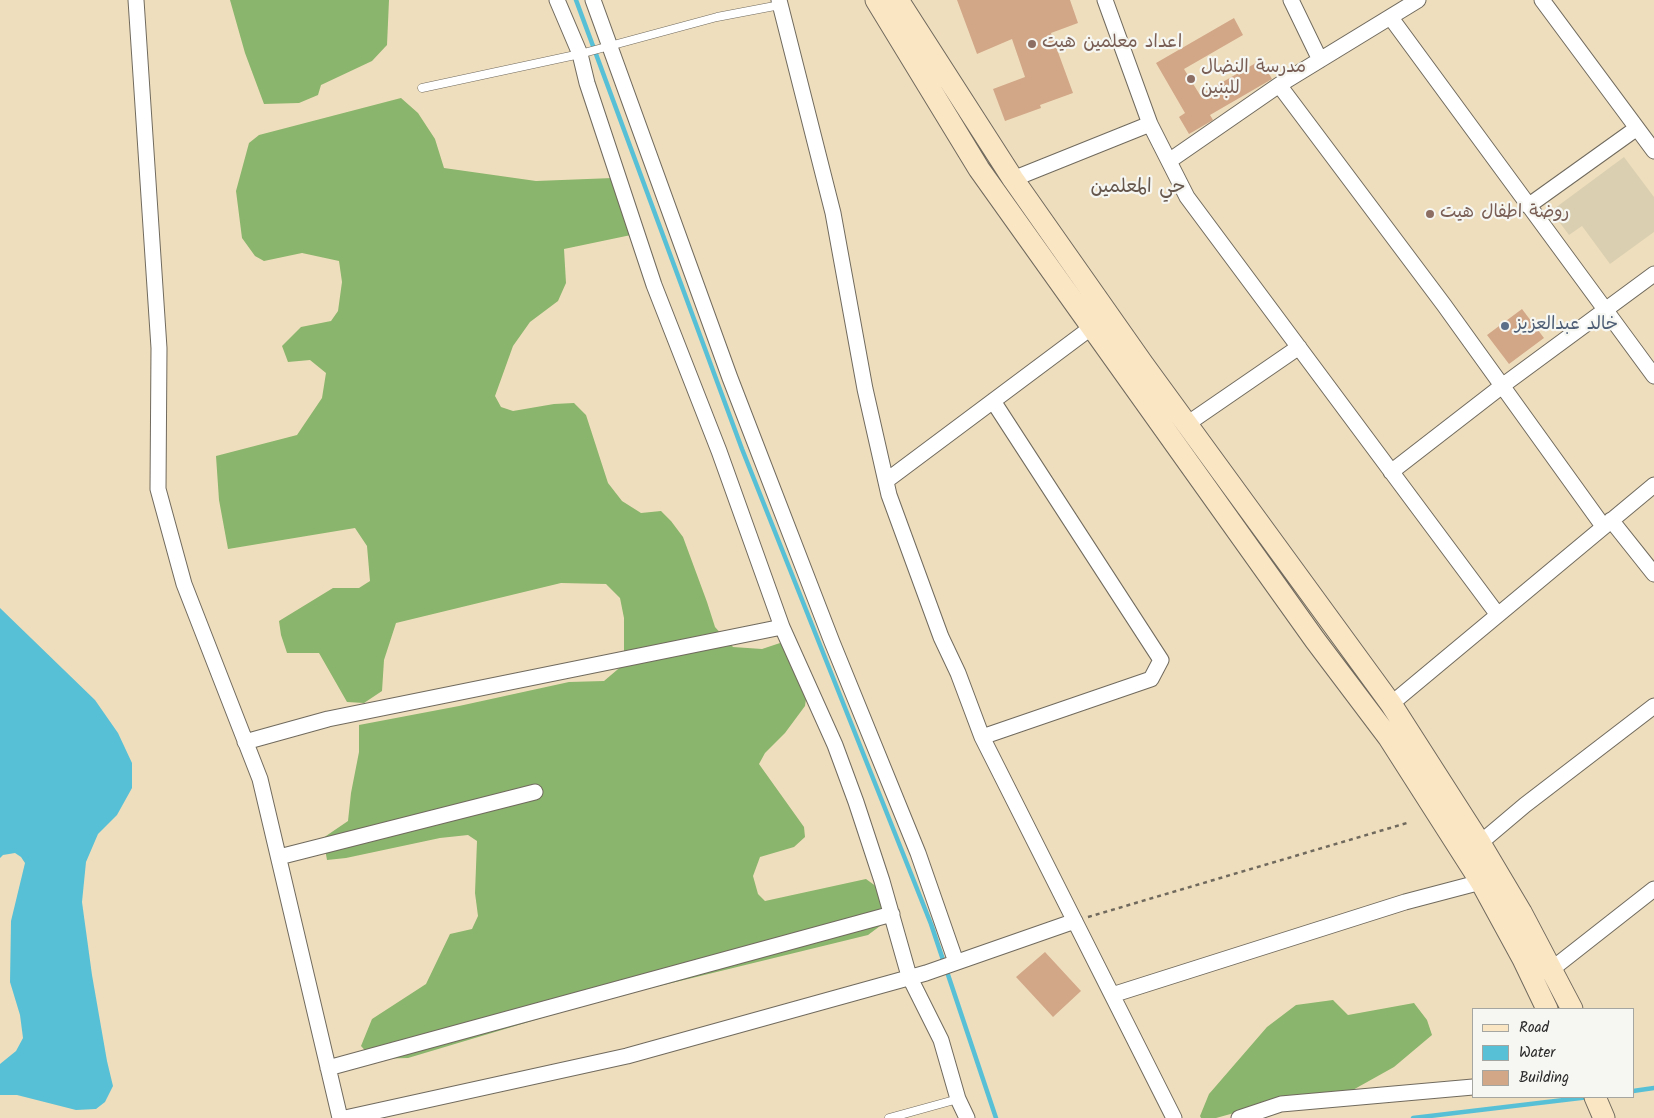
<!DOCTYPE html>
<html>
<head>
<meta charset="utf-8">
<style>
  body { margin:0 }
  #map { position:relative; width:1654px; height:1118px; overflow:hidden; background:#efdebd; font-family:Kalam,sans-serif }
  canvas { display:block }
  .legend { position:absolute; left:1472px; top:1008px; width:162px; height:90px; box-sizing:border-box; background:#f6f6f2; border:1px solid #a5a5a2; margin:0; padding:6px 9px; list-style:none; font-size:15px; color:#2b2b2b }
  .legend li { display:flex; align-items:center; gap:10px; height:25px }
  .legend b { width:25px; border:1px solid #a5a5a2 }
</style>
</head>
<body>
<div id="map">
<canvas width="1654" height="1118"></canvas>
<ul class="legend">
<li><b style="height:6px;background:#fbe6c4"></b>Road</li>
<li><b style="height:14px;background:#58c0d6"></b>Water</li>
<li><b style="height:14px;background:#d1a788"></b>Building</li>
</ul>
</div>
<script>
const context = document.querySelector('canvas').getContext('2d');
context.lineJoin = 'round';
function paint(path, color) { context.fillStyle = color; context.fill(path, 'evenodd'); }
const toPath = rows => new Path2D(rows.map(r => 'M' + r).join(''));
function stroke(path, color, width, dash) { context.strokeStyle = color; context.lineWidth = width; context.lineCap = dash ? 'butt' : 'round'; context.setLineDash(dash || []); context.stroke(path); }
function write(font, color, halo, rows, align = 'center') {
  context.font = font + ' Kalam,"Playpen Sans Arabic",sans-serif'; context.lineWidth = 4.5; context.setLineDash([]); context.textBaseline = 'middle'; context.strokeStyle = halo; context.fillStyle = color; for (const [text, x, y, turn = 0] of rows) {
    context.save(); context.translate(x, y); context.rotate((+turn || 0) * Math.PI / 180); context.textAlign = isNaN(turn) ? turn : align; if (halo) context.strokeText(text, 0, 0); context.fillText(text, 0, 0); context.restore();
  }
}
const built = toPath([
  [1624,157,1654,197,1654,232,1610,264,1582,226,1569,235,1551,211]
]);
const forest = toPath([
  [230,0,389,0,387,45,372,61,321,85,318,95,299,103,264,104,245,53],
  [401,98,418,113,435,139,444,168,536,181,613,178,631,235,564,249,566,283,558,301,530,322,513,346,495,396,501,407,513,411,554,404,574,403,586,415,608,483,622,501,641,513,661,511,671,521,683,537,707,602,715,627,733,647,762,649,786,641,807,692,805,706,785,733,765,753,759,764,804,827,805,837,794,847,760,857,753,876,758,894,765,901,866,879,877,887,887,912,880,926,868,935,602,1000,408,1058,373,1059,361,1046,372,1019,426,984,450,934,472,929,478,916,475,893,477,841,468,835,440,838,346,858,327,860,323,838,348,821,351,793,359,752,359,725,459,706,569,682,604,681,624,664,624,618,620,598,606,584,561,583,396,623,384,660,382,691,364,703,347,702,319,653,287,653,281,635,279,621,333,588,359,588,370,581,367,546,355,528,228,549,219,500,216,456,297,435,322,398,326,373,310,360,288,362,282,346,301,327,331,321,338,311,342,282,339,261,302,253,264,261,255,256,242,238,236,191,249,143,259,135],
  [1333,1000,1348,1015,1414,1003,1427,1020,1432,1035,1394,1067,1351,1091,1285,1099,1216,1118,1201,1118,1200,1116,1209,1094,1267,1027,1296,1005]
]);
const water = toPath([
  [0,608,95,700,118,733,132,763,132,788,117,815,98,834,86,862,82,902,92,975,107,1061,113,1086,105,1102,96,1109,76,1110,17,1095,0,1095,0,1064,16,1051,23,1038,20,1015,10,982,11,921,25,863,21,857,15,853,3,855,0,858]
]);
const stream = toPath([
  [576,0,742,449,931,924,996,1118],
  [1633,1091,1654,1088],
  [1413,1118,1589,1097]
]);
const building = toPath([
  [957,0,1070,0,1078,23,1051,33,1073,93,1040,105,1041,108,1005,121,993,89,1025,77,1012,39,977,54],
  [1234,18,1243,35,1184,69,1200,95,1261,60,1272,79,1210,115,1213,120,1189,134,1179,117,1185,113,1156,63],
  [1522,309,1544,338,1509,364,1487,335],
  [1045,952,1081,991,1053,1017,1016,977]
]);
const path = toPath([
  [1088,917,1407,823]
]);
const service = toPath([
  [422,88,580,54,717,17,780,5],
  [889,1118,958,1099]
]);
const minor = toPath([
  [136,0,159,348,158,489,184,584,260,779,340,1118],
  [557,0,580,54,587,83,654,285,719,451,782,627,835,745,856,802,882,881,909,976,941,1040,958,1099,967,1118],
  [593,0,730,378,832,642,918,853,956,962],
  [779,0,833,213,865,389,889,495,941,637,958,673,982,737,1174,1118],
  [1105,0,1150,124,1187,197,1498,615],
  [1291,0,1320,60],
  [1542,0,1654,151],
  [1391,18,1654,376],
  [1279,85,1444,305,1603,526],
  [1169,161,1279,85,1418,0],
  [1013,179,1150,124],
  [1528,206,1637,128],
  [1187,424,1299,347],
  [1391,472,1502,386,1654,274],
  [886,481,1092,327],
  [1611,520,1654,574],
  [1391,704,1654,485],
  [982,737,1151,679,1161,660,993,401],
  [245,742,328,719,782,627],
  [1480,843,1525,805,1654,706],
  [279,857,535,792],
  [1552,969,1654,889],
  [1112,995,1405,902,1481,882],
  [328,1068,892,914],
  [345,1118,627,1056,926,973,1075,921],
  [1239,1118,1281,1104,1473,1087]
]);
const secondary = toPath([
  [876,0,979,169,1315,640,1389,738,1481,882,1523,959,1547,1009],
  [898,0,1013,179,1143,364,1391,704,1480,843,1521,912,1572,1009],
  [1595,1097,1604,1118]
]);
const markers = [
  [1032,44,5,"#8d6e63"],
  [1191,79,5,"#8d6e63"],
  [1430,214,5,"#8d6e63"],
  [1505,326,5,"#5c6f8a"]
];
const educationNames = [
  ["اعداد معلمين هيت",1042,44],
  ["مدرسة النضال",1201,69],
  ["للبنين",1201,90],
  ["روضة اطفال هيت",1440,214]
];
const serviceNames = [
  ["خالد عبدالعزيز",1515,326]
];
const neighbourhoodNames = [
  ["حي المعلمين",1138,189]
];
paint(built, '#dad0b1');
paint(forest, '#8ab56c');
paint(water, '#58c0d6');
stroke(stream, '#58c0d6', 4.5);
paint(building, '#d1a788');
stroke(service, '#706a5e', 9);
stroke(minor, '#706a5e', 17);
stroke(secondary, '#706a5e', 23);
stroke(path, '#706a5e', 2.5, [4, 4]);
stroke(service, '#fff', 8);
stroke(minor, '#fff', 15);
stroke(secondary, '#fbe6c4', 21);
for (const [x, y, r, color] of markers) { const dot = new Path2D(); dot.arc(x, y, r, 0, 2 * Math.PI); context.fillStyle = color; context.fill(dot); stroke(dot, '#f6f6f2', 2); }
write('18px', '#785e54', '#f6f6f2', educationNames, 'left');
write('18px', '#4e5e75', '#f6f6f2', serviceNames, 'left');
write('19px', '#65564c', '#f6f6f2', neighbourhoodNames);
</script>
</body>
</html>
